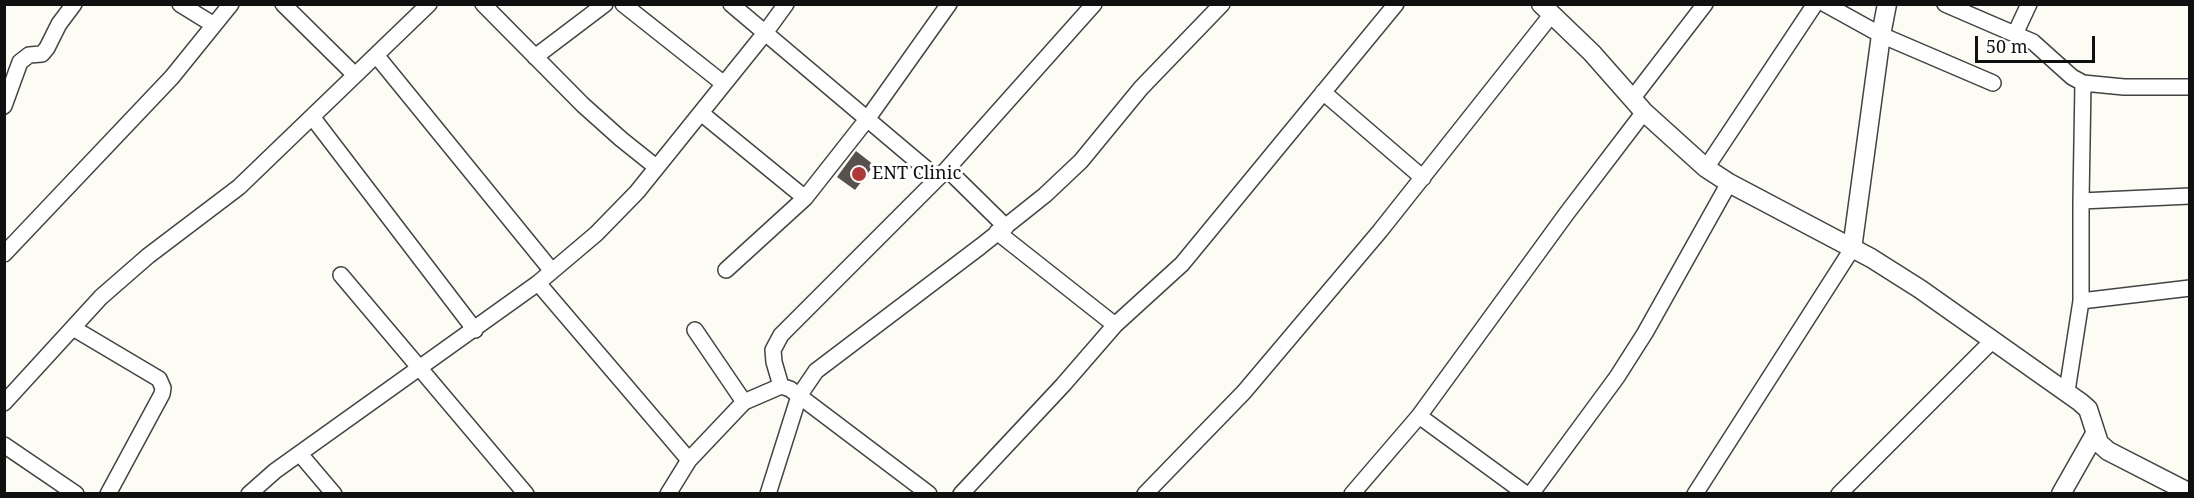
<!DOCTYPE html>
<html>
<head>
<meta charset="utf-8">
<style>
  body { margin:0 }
  #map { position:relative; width:2194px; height:498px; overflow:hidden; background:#fdfcf4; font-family:"Noto Serif",serif }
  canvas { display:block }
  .frame { position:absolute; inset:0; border:6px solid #101010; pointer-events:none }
  .scale { position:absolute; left:1975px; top:36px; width:120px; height:27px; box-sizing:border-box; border:3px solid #101010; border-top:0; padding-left:8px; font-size:18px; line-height:21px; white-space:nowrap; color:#101010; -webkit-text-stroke:4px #fff; paint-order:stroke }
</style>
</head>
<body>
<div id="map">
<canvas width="2194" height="498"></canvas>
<div class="frame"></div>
<div class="scale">50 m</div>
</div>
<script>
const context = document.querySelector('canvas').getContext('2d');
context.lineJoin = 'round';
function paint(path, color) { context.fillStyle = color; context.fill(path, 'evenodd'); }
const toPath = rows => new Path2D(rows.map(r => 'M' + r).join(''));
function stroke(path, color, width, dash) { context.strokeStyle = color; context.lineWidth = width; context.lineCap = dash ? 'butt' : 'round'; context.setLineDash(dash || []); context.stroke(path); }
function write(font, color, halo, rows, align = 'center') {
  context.font = font + ' "Noto Serif",serif'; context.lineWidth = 6; context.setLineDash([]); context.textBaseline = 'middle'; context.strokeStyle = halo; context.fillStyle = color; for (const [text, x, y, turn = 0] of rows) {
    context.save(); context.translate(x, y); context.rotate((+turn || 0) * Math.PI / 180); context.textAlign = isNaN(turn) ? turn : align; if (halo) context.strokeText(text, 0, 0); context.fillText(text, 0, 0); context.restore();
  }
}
const building = toPath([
  [856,151,874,165,855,190,837,177]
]);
const minor = toPath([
  [180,4,214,25],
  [283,4,355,75],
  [483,4,583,105,621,139,656,167],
  [623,4,724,84],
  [731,4,937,178],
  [1825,4,1881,35,1993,83],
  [1945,4,2033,42,2072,77,2083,83,2124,87,2190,87],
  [2015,34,2029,4],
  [376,55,552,271],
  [535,57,605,4],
  [1323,92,1423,178],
  [1632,99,1705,4],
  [4,106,20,62,29,55,42,54,47,48,59,24,74,4],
  [701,113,805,198],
  [313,118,475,330],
  [1706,168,1815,4],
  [947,169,1006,227],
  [2081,201,2190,196],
  [997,232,1115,325],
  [4,254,172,77,231,4],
  [726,270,805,198,868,118,949,4],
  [341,275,526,494],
  [538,283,689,460],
  [2081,301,2190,288],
  [73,328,159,379,163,388,162,394,108,494],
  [695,330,744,402],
  [781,386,774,362,773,350,781,335,947,169,1094,4],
  [2067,391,2081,301,2081,201,2083,83],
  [4,403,101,297,148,256,239,187,429,4],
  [1419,416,1526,494],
  [4,445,76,494],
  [300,454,334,494],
  [249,494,275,471,538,283,596,234,637,192,765,33,786,4],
  [668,494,689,460,744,402,781,386,790,389,929,494],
  [768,494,799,396,816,371,981,246,1045,195,1081,161,1141,88,1222,4],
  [961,494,1063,385,1115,325,1182,264,1396,4],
  [1145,494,1244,392,1380,231,1552,14],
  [1352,494,1419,416,1567,213,1644,112],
  [1531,494,1617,377,1645,333,1729,183],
  [1695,494,1852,249],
  [1839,494,1992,341]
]);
const tertiary = toPath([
  [1541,4,1592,53,1644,112,1706,168,1729,183,1871,258,1920,289,2080,402,2088,409,2099,443,2108,451,2190,493],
  [1852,249,1881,35,1887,4],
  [2061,494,2095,434]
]);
const markers = [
  [859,174,8,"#ae393a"]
];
const poiNames = [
  ["ENT Clinic",872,174]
];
paint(building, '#57514d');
stroke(minor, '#434343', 18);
stroke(tertiary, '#434343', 21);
stroke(minor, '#fff', 15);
stroke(tertiary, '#fff', 18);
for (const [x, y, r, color] of markers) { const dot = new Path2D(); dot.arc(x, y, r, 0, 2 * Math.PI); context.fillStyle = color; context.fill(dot); stroke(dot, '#fff', 2); }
write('18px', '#101010', '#fff', poiNames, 'left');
</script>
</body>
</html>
